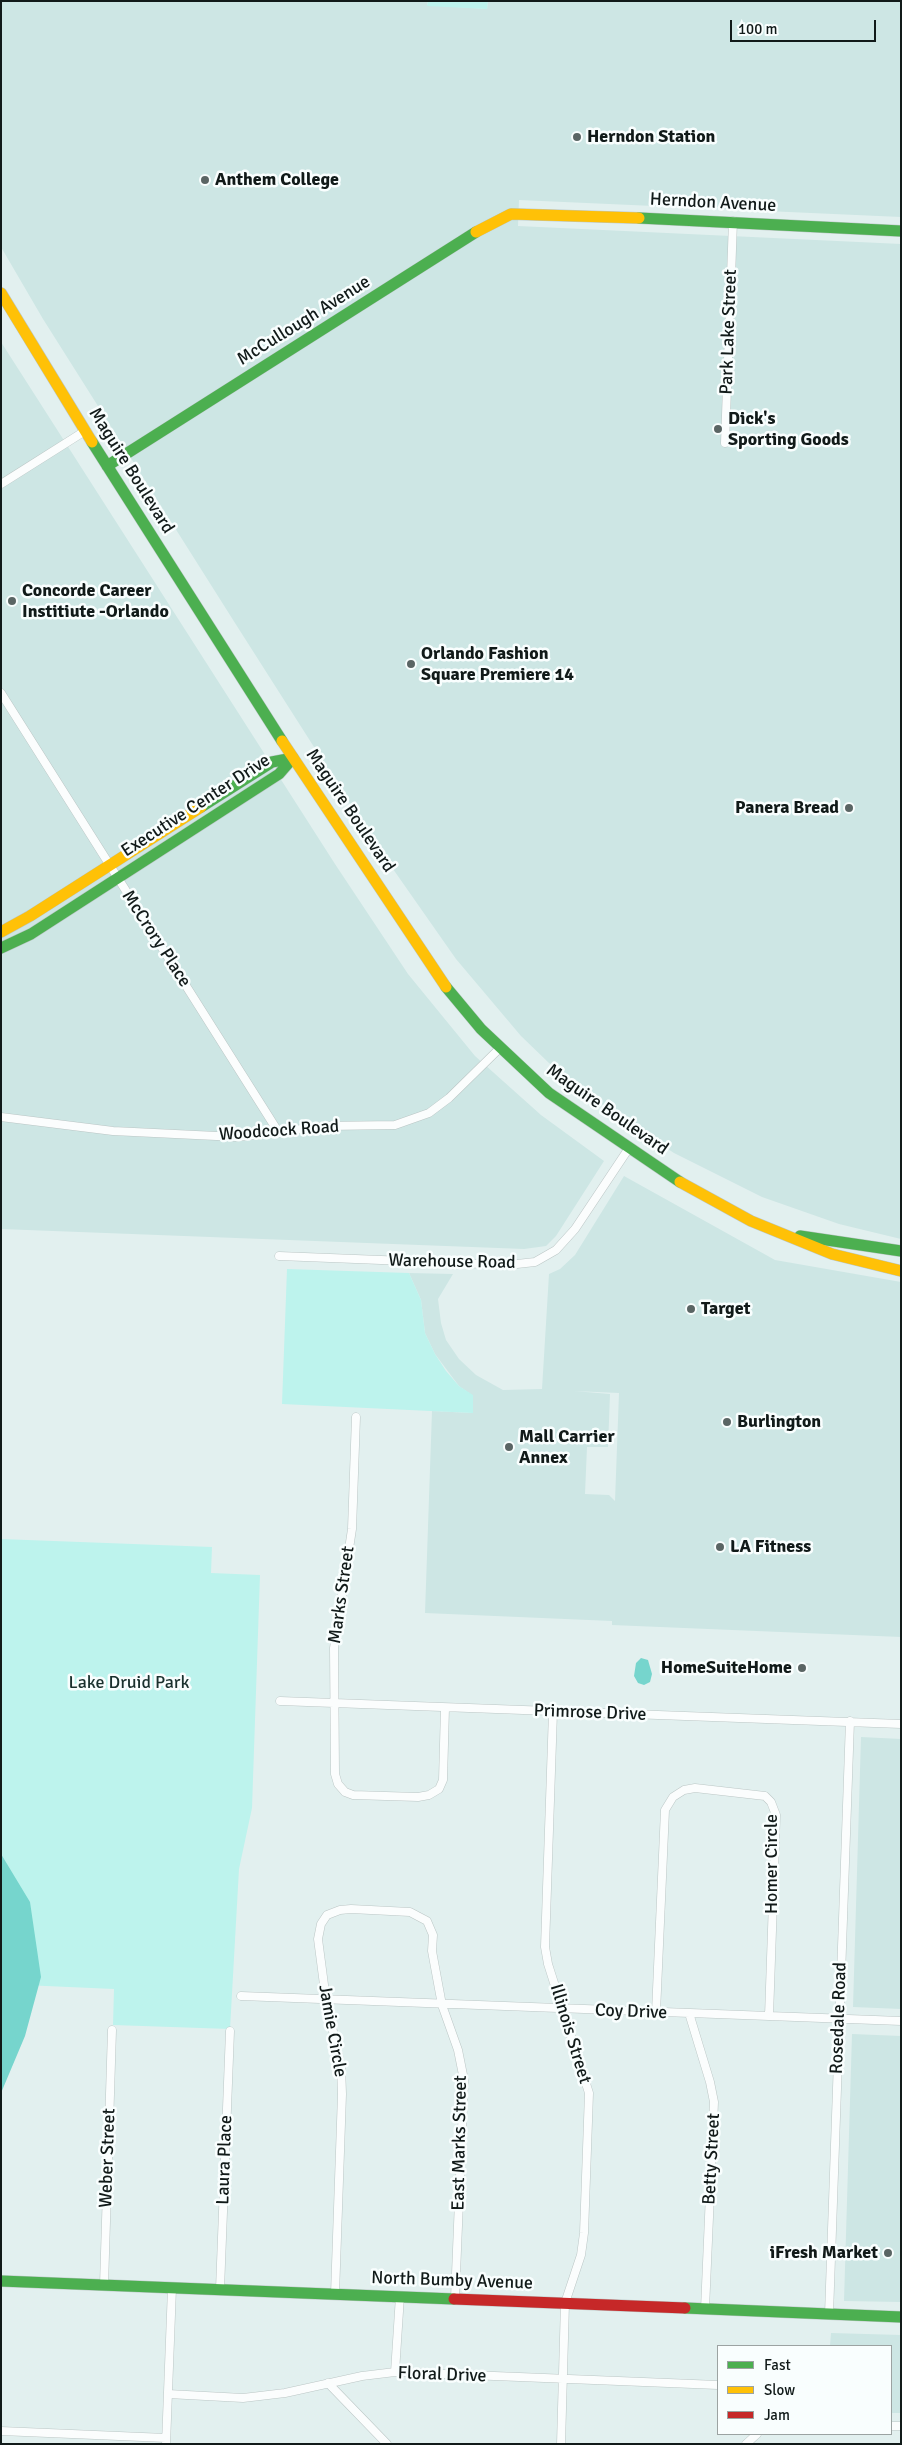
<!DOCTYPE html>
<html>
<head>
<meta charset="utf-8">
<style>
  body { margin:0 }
  #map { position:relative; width:902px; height:2445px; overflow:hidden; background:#e2f0ef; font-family:Signika,sans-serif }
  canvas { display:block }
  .frame { position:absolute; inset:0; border:2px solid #111a19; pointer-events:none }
  .legend { position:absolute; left:717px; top:2345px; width:175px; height:90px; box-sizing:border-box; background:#f9fefe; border:1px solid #9ca3a2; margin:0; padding:6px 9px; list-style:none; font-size:15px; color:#111a19 }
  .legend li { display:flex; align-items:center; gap:10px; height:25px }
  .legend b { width:25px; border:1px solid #9ca3a2 }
  .scale { position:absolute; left:730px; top:20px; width:146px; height:22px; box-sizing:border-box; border:2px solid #111a19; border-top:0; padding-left:6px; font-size:15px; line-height:18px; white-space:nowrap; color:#111a19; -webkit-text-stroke:4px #f9fefe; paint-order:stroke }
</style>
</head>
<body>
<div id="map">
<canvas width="902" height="2445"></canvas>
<div class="frame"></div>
<ul class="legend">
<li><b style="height:6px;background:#4caf50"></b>Fast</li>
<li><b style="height:6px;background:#ffc107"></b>Slow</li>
<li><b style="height:6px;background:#c62828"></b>Jam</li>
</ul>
<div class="scale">100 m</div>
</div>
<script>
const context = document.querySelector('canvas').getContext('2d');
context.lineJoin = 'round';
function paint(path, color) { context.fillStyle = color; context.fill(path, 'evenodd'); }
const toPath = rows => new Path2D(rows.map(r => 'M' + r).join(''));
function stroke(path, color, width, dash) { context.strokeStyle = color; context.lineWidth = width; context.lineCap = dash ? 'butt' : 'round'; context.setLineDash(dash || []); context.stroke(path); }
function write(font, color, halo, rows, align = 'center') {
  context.font = font + ' Signika,sans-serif'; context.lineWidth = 5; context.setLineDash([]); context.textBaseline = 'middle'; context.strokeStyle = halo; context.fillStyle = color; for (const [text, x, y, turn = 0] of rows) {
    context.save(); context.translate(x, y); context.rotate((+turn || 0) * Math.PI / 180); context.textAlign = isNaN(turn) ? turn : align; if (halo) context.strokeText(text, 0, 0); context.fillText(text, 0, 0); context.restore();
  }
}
const built = toPath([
  [1,1,428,1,427,5,487,9,488,1,901,1,901,217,519,200,518,226,901,244,901,1239,839,1224,762,1197,674,1153,612,1112,549,1063,521,1036,456,959,379,849,235,623,43,319,1,247],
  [1,342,335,864,408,974,475,1056,541,1115,604,1161,556,1236,546,1246,524,1249,1,1229],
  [624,1176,775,1260,901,1282,901,1637,612,1625,612,1621,425,1613,432,1411,472,1413,473,1396,459,1386,435,1354,425,1333,421,1300,409,1273,453,1274,438,1299,441,1323,446,1340,459,1359,476,1375,503,1390,542,1389,549,1274,560,1269,575,1255],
  [574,1391,619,1393,615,1501,609,1495,585,1494,587,1447,608,1447,610,1394],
  [861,1737,901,1739,901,2009,853,2007],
  [852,2034,901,2036,901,2302,844,2301],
  [831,2333,901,2335,901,2413,891,2413,891,2346,830,2346]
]);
const green = toPath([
  [428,1,488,1,487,9,427,6],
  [287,1269,409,1273,421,1300,425,1333,435,1354,446,1371,459,1386,473,1395,473,1413,282,1404],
  [1,1539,212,1547,211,1573,260,1575,252,1808,239,1869,230,2029,113,2025,114,1989,1,1984]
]);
const water = toPath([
  [641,1658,648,1660,652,1674,650,1682,644,1685,638,1683,634,1676,636,1663],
  [1,1854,30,1902,41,1977,25,2036,1,2093]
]);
const street = toPath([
  [725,443,733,221],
  [1,484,85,431],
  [1,693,279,1133],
  [1,1117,113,1131,237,1137,326,1126,395,1125,429,1113,449,1098,500,1048],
  [279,1256,508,1265,535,1262,556,1250,575,1229,629,1148],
  [356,1417,352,1529,334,1648,335,1774,338,1784,345,1792,353,1795,418,1797,429,1795,439,1789,443,1780,445,1708],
  [280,1701,901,1724],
  [553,1712,545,1947,548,1964,589,2093,584,2233,581,2255,565,2303,561,2444],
  [241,1996,901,2021],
  [656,2012,665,1810,673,1797,684,1790,695,1788,765,1796,771,1802,776,1815,769,2016],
  [689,2013,710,2082,714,2102,705,2309],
  [104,2285,112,2030],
  [220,2289,230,2031],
  [335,2294,342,2094,341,2067,326,2000,318,1939,321,1924,327,1915,340,1910,351,1909,410,1912,427,1921,433,1935,432,1951,442,2005,458,2050,464,2080,455,2298],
  [829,2314,850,1721],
  [395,2372,400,2296],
  [328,2383,387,2444],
  [168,2394,243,2398,285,2393,362,2376,395,2372,718,2385],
  [891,2426,901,2426],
  [1,2431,166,2438],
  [166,2444,172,2288],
  [746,2444,757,2434]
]);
const fast = toPath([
  [639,218,901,231],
  [92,442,282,741],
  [107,466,476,232],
  [201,807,272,762,293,758],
  [1,948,31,934,279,774,293,758],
  [446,987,481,1029,549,1093,680,1182],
  [800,1236,901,1251],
  [1,2281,454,2299],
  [685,2308,901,2317]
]);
const slow = toPath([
  [476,232,511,214,639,218],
  [1,293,92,442],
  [282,741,446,987],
  [1,932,30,916,201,807],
  [680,1182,751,1221,832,1254,901,1271]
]);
const jam = toPath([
  [454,2299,685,2308]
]);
const markers = [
  [577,137,5,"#5a6564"],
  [205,180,5,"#5a6564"],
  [718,429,5,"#5a6564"],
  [12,601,5,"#5a6564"],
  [411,664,5,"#5a6564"],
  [849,808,5,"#5a6564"],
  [691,1309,5,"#5a6564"],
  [727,1422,5,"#5a6564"],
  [509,1447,5,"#5a6564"],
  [720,1547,5,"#5a6564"],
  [802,1668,5,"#5a6564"],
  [888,2253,5,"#5a6564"]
];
const poiNames = [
  ["Herndon Station",587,137],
  ["Anthem College",215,180],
  ["Dick's",728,419],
  ["Sporting Goods",728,440],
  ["Concorde Career",22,591],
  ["Institiute -Orlando",22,612],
  ["Orlando Fashion",421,654],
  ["Square Premiere 14",421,675],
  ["Panera Bread",839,808,"right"],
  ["Target",701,1309],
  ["Burlington",737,1422],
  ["Mall Carrier",519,1437],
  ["Annex",519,1458],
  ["LA Fitness",730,1547],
  ["HomeSuiteHome",792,1668,"right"],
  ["iFresh Market",878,2253,"right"]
];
const streetNames = [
  ["Herndon Avenue",713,203,3],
  ["McCullough Avenue",304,321,-32],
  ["Park Lake Street",729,332,-88],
  ["Maguire Boulevard",131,471,58],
  ["Executive Center Drive",196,806,-33],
  ["Maguire Boulevard",350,811,56],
  ["McCrory Place",156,939,57],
  ["Maguire Boulevard",607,1110,35],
  ["Woodcock Road",279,1131,-4],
  ["Warehouse Road",452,1262,1],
  ["Marks Street",342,1595,-82],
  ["Primrose Drive",590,1713,2],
  ["Homer Circle",772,1864,-90],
  ["Coy Drive",631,2012,2],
  ["Rosedale Road",839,2018,-88],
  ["Jamie Circle",332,2031,80],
  ["Illinois Street",570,2034,73],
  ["East Marks Street",460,2143,-89],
  ["Weber Street",108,2158,-88],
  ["Betty Street",712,2159,-87],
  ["Laura Place",225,2160,-88],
  ["North Bumby Avenue",452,2281,2],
  ["Floral Drive",442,2375,2]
];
const parkNames = [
  ["Lake Druid Park",129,1683]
];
paint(built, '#cde6e4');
paint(green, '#bdf3ed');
paint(water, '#76d5cd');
stroke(street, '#bbc6c5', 9);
stroke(fast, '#bbc6c5', 12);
stroke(slow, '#bbc6c5', 12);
stroke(jam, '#bbc6c5', 12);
stroke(street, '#fbfdfd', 8);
stroke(fast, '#4caf50', 11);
stroke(slow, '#ffc107', 11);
stroke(jam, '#c62828', 11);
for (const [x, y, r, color] of markers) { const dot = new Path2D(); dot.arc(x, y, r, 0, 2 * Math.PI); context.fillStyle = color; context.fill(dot); stroke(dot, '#f9fefe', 2); }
write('bold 18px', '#111a19', '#f9fefe', poiNames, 'left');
write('18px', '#111a19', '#f9fefe', streetNames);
write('18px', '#1a312e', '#f9fefe', parkNames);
</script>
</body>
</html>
